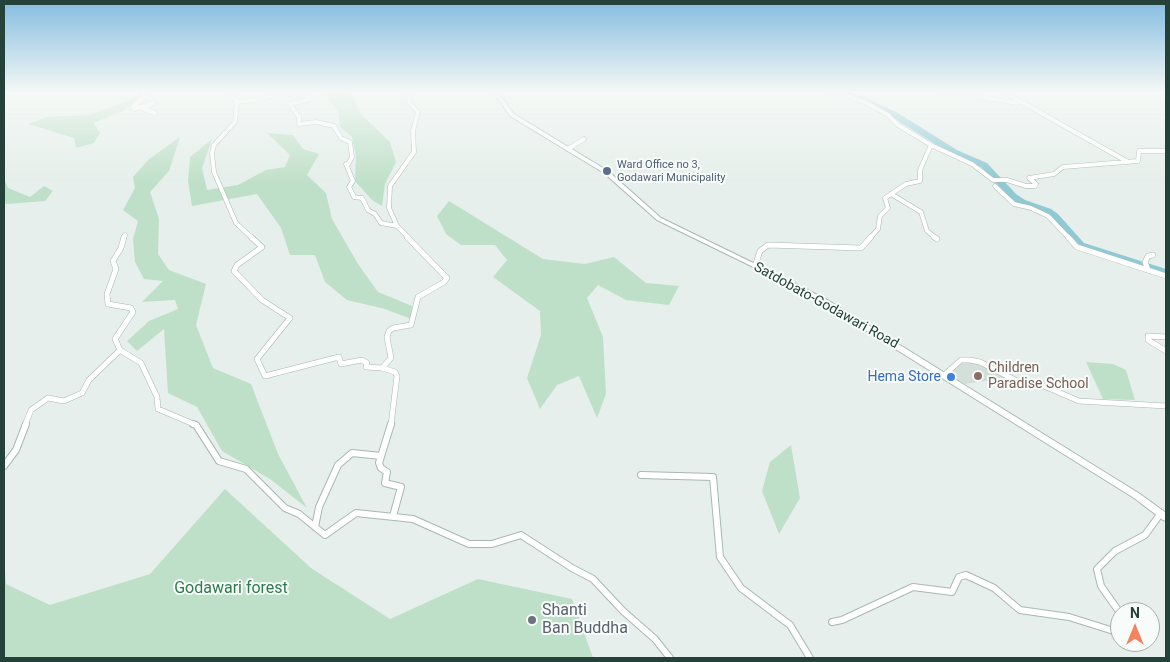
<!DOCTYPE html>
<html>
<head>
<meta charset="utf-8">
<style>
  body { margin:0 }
  #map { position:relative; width:1170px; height:662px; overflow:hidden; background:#e6efeb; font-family:Roboto,sans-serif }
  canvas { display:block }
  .frame { position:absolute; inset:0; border:5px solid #24423a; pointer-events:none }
  .north { position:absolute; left:1110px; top:602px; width:50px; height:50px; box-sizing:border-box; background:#f7fbf9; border:1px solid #a3b1ad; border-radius:50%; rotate:0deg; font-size:14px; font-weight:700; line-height:20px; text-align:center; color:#24423a }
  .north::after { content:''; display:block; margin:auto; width:18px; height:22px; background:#f4845f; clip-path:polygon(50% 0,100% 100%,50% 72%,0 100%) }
</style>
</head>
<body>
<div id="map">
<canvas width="1170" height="662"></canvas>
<div class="frame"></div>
<div class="north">N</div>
</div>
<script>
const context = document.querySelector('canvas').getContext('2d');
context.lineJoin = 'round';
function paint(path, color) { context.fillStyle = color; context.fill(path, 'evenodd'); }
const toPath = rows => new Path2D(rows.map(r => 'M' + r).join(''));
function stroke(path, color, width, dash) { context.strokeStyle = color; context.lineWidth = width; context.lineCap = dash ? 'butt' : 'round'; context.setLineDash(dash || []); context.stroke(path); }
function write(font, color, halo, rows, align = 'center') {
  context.font = font + ' Roboto,sans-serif'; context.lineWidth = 4; context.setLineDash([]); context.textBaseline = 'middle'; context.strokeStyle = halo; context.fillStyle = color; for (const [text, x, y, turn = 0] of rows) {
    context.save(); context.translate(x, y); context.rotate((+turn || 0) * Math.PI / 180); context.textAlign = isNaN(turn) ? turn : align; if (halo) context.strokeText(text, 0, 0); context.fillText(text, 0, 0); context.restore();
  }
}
const built = toPath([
  [960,362,978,363,1011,379,1007,387,1000,383,985,381,965,384,948,374]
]);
const green = toPath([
  [143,91,145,91,125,110,94,123,100,133,94,143,76,148,74,138,28,124,47,117,89,115,128,101],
  [322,91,350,91,361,114,390,142,396,162,385,184,382,206,372,200,355,181,356,156,352,137,340,127,338,111],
  [267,133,293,135,303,149,319,154,307,175,326,193,332,219,358,264,378,292,412,306,411,319,385,309,347,300,325,282,315,255,290,255,281,228,257,194,192,206,188,181,190,157,212,139,202,168,207,190,238,185,266,170,285,167,290,155],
  [180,137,169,171,150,192,159,219,158,254,169,270,206,284,196,325,213,368,251,384,278,454,307,508,270,479,222,451,197,407,168,393,164,329,137,351,127,341,149,321,178,309,175,300,142,302,163,281,144,279,135,262,133,239,138,221,123,210,135,188,133,177,149,159],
  [4,178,8,188,30,197,44,186,53,191,45,201,7,204,4,203],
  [449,201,543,259,585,264,614,257,646,283,679,286,669,305,626,300,598,285,587,298,603,337,606,394,597,418,579,376,557,385,540,409,527,378,541,335,540,311,493,277,507,260,495,245,461,245,446,234,437,216],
  [1086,362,1113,364,1126,370,1135,400,1103,399],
  [791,445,800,498,779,534,762,491,770,462],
  [225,489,311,568,390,619,478,579,572,599,593,658,4,658,4,557,6,584,50,605,150,574]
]);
const river = toPath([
  [836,91,845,91,864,97,898,113,957,150,987,163,1016,194,1025,200,1051,209,1058,214,1084,243,1166,269,1166,275,1078,247,1052,218,1045,213,1019,204,1010,198,981,167,951,154,892,117,860,99,837,92,836,91]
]);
const minorFar2 = toPath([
  [151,91,133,107,134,109,153,103,143,109,155,113],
  [228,91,237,102,235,122,214,145,212,153,214,172,236,223,252,238],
  [833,91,865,102,888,115,898,125,931,145],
  [943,91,1018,103],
  [1002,91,1128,162],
  [237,102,262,99,278,93,308,96,310,99,290,104,299,117,299,124,316,122,334,126,341,138,350,142,352,157,347,166],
  [568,149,584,139],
  [346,164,353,181,349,187,354,197,362,198,368,210,375,214,381,223,397,226],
  [995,186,1014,204,1031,208,1048,216,1069,238],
  [891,194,921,212,927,231,936,238],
  [124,238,125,235],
  [409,238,397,226,389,208,390,186,414,152,413,131,418,112,409,102,409,91],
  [870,238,878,229,880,216,888,208,885,198,906,184,920,181,920,170,931,145,972,164,993,180,1007,180,1026,186,1035,186,1036,184,1029,178,1054,174,1063,167,1138,161,1139,151,1166,151]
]);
const minorFar1 = toPath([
  [124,237,121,248,113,261,116,269,107,294,108,304,131,308,133,312,115,339,120,350,141,363,157,397,158,409,196,425],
  [251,237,262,247,237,265,234,271,262,300,290,318,257,359,265,376,339,357,341,364,362,360,367,363,366,367,382,368],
  [934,237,937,239],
  [1068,237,1077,247,1166,276],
  [755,266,760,251,768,245,861,248,871,237],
  [1148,270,1145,262,1148,256,1153,255],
  [1166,337,1148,336,1148,340,1166,351],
  [944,375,961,360,970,360,980,362,1017,381,1044,386,1079,401,1166,406],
  [25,425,31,410,48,398,64,401,82,393,89,380,120,350],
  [391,425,397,376,395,372,382,368,391,358,387,337,389,331,393,328,411,325,418,297,444,282,447,278,407,237]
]);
const minor = toPath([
  [193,424,196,425,219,461,246,469,285,508,299,514,325,535,356,513,413,519,469,544,492,544,521,535,572,568,593,579,623,611,655,639,670,658],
  [391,424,379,463,381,468,387,472,385,483,401,487,393,516],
  [4,466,16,450,26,424],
  [641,475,713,477,720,557,741,588,790,625,810,658],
  [315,527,319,507,338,465,352,453,381,456],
  [1120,613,1101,586,1097,569,1115,551,1145,535,1161,513],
  [832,622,842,620,913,587,952,592,959,577,966,575,994,588,1020,610,1069,617,1120,633]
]);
const tertiary = toPath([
  [493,91,497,91,514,114,608,171,661,218,786,279,829,301,1140,494,1166,513,1166,521,1163,520,1134,498,825,305,782,281,657,220,604,173,510,116,493,91]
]);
const markers = [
  [607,171,5,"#5c6f8a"],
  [978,376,5,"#8d6e63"],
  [951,377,5,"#3f7fe0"],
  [532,620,5,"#6b7280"]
];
const farServicenames = [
  ["Ward Office no 3,",617,165],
  ["Godawari Municipality",617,178]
];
const streetNames = [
  ["Satdobato-Godawari Road",826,306,29]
];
const educationNames = [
  ["Children",988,368],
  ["Paradise School",988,384]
];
const shopNames = [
  ["Hema Store",941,377]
];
const nearParknames = [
  ["Godawari forest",231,589]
];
const nearWorshipnames = [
  ["Shanti",542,611],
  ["Ban Buddha",542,629]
];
paint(built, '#d4dfda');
paint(green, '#bfe0c8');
paint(river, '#8ec9d4');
stroke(minorFar2, '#a8b8b2', 5);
stroke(minorFar1, '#a8b8b2', 6);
stroke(minor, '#a8b8b2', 8);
stroke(tertiary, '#a8b8b2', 2);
stroke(minorFar2, '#fff', 4);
stroke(minorFar1, '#fff', 5);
stroke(minor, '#fff', 6);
paint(tertiary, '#fff');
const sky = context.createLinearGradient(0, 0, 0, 183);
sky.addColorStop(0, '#84bce0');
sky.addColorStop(0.5, '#f4f8f6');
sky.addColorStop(1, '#f4f8f600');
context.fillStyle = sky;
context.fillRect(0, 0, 1170, 183);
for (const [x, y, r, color] of markers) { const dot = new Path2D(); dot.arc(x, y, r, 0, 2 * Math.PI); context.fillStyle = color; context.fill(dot); stroke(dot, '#f7fbf9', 2); }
write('11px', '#4e5e75', '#f7fbf9', farServicenames, 'left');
write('14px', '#24423a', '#f7fbf9', streetNames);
write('14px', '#785e54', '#f7fbf9', educationNames, 'left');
write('14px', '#366cbe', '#f7fbf9', shopNames, 'right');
write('16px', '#2d7a4b', '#f7fbf9', nearParknames);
write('16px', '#5b616d', '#f7fbf9', nearWorshipnames, 'left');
</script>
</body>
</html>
